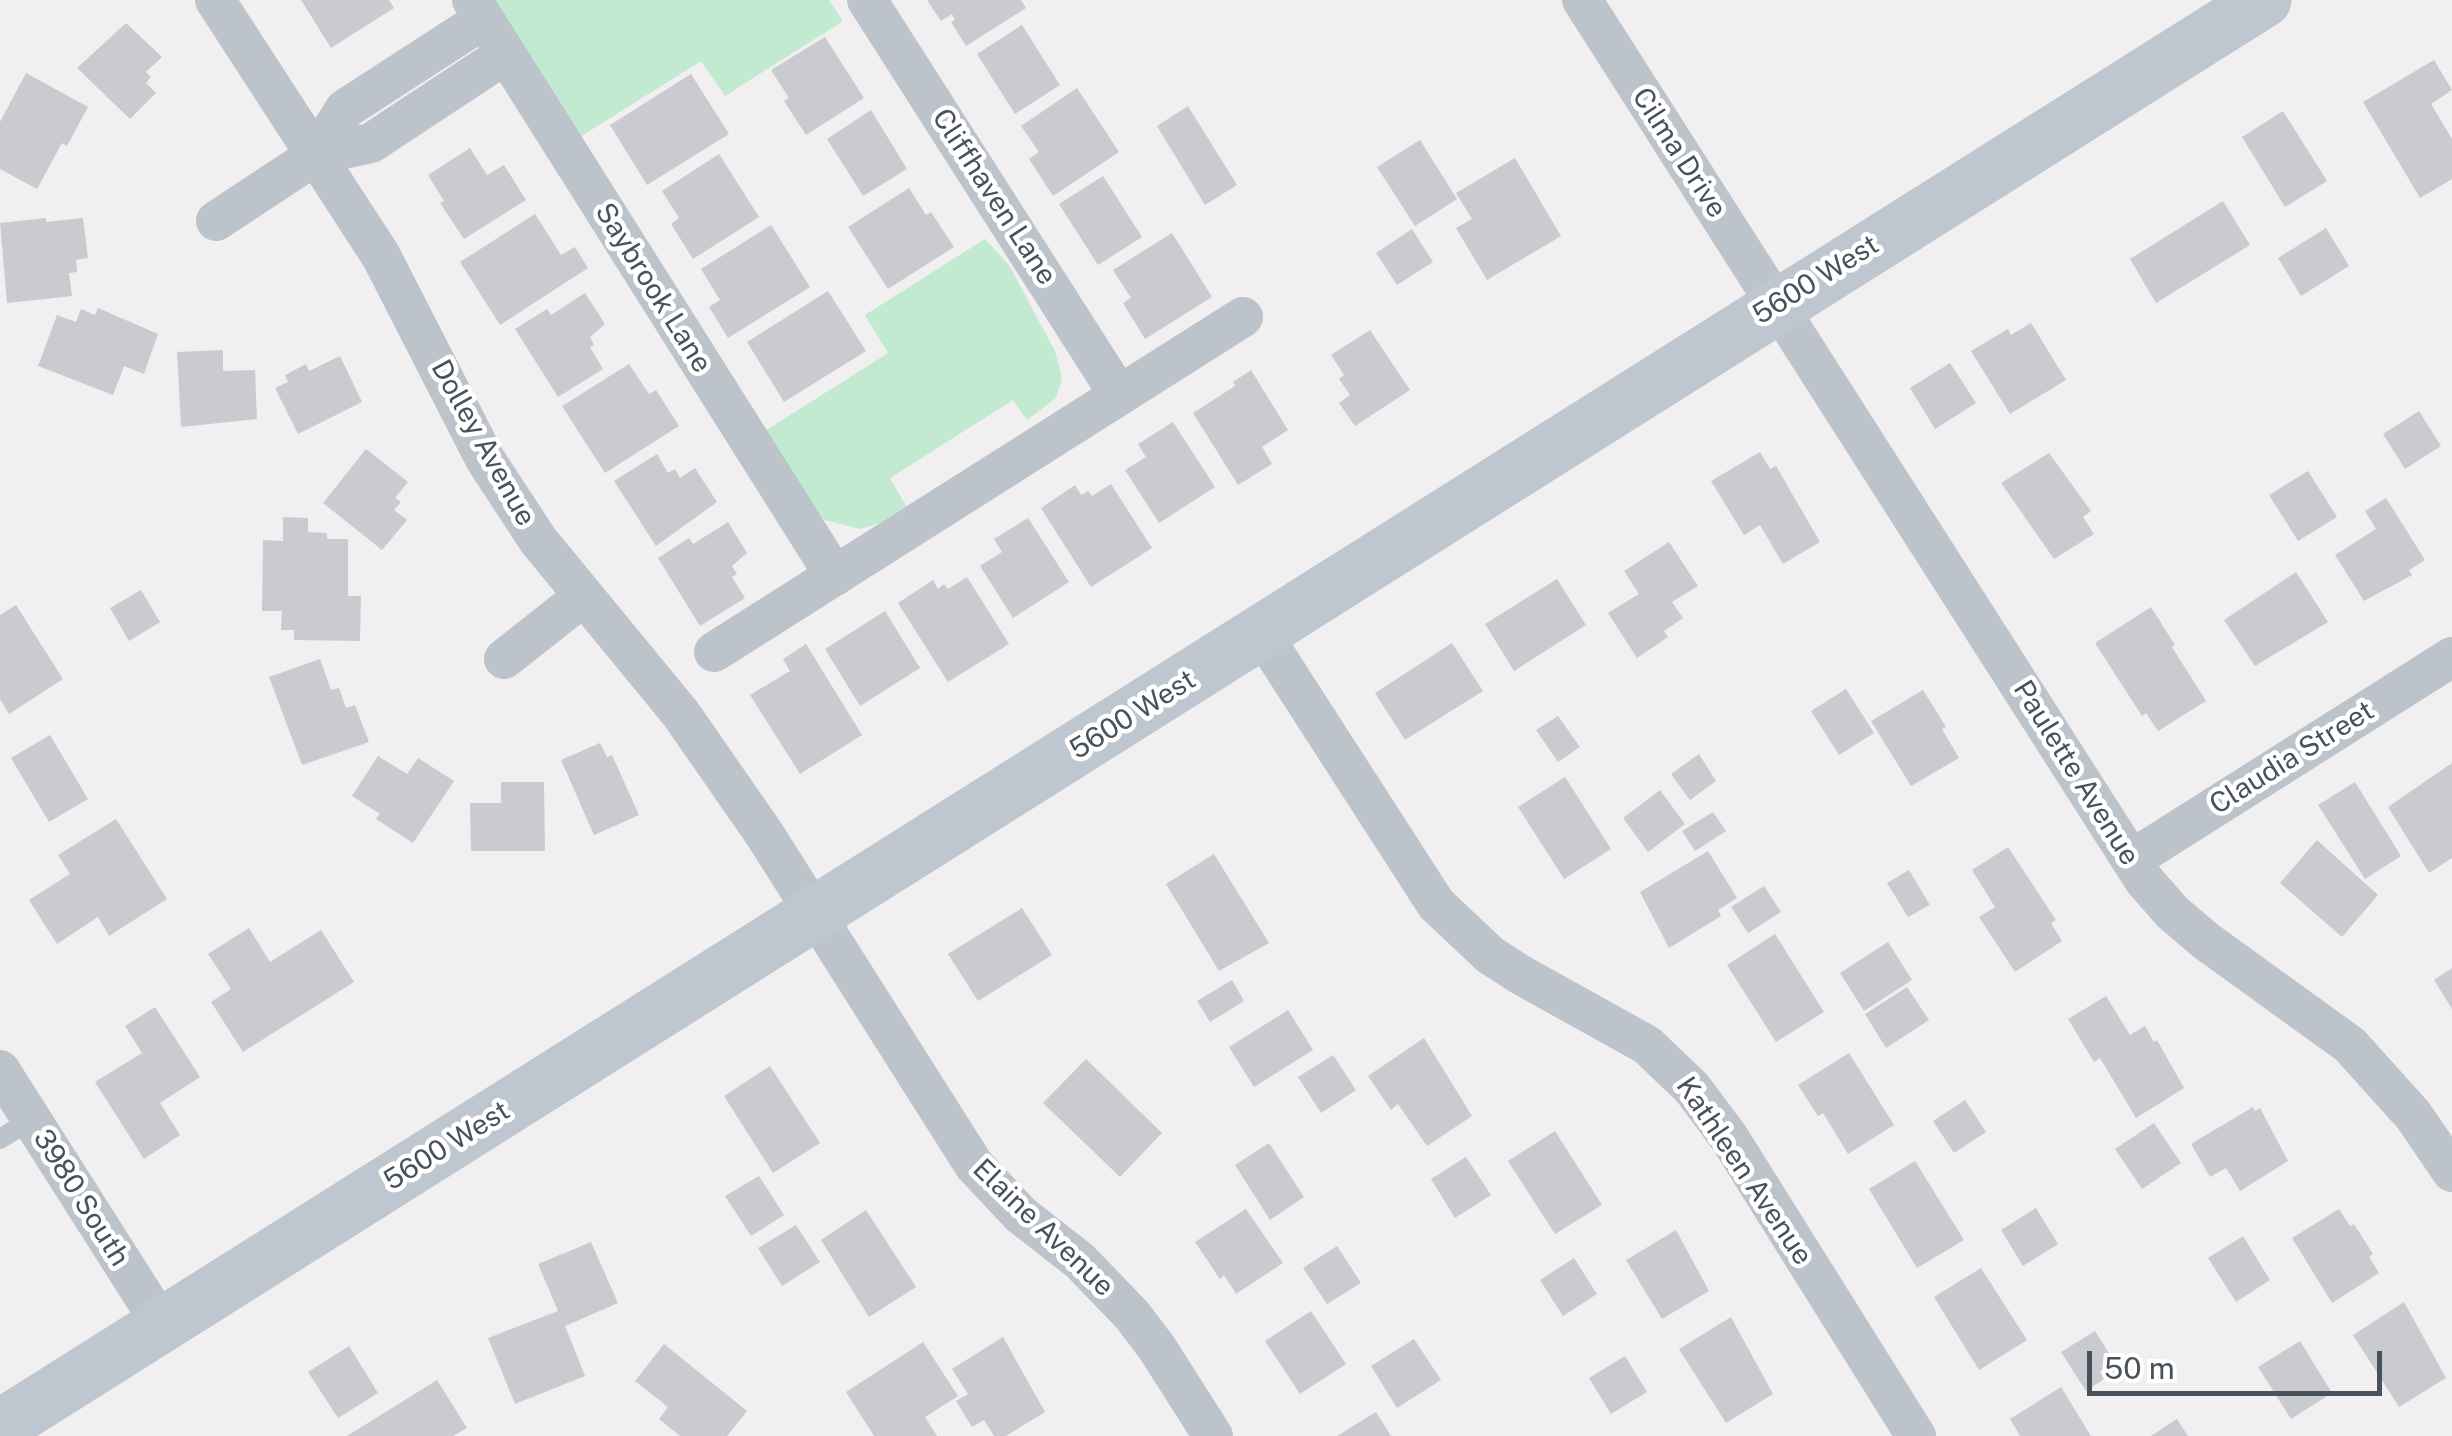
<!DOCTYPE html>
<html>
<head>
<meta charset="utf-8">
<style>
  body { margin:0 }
  #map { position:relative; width:2452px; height:1436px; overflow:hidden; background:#f1efef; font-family:"Public Sans",sans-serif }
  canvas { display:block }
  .scale { position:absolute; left:2087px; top:1351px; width:295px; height:45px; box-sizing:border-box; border:5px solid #49525a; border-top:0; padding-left:12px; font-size:30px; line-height:35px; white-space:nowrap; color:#49525a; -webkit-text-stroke:8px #fff; paint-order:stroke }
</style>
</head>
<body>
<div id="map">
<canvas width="2452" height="1436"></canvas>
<div class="scale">50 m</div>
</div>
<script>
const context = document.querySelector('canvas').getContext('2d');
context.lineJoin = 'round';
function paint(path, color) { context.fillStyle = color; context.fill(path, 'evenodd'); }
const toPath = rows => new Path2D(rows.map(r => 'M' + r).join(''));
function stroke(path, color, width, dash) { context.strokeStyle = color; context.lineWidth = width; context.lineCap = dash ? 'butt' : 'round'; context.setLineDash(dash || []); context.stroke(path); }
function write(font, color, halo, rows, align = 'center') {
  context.font = font + ' "Public Sans",sans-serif'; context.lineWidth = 9; context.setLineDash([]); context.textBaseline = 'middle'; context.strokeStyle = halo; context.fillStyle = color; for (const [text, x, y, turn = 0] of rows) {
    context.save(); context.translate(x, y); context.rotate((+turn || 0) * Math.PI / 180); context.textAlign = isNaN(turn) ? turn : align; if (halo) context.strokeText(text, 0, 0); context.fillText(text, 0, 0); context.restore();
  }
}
const green = toPath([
  [494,0,829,0,843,21,725,96,701,61,580,137],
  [985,239,1009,265,1055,351,1062,379,1056,398,1027,420,1013,400,890,478,906,506,880,523,860,529,825,520,815,512,765,431,888,353,865,315]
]);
const building = toPath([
  [301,0,389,0,394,8,331,48],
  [927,0,1021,0,1026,8,966,46,951,22,955,20,952,14,941,21],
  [126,23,162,57,146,72,151,77,146,83,156,93,130,119,77,68],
  [1022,25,1060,85,1015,114,977,54],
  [825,37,864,98,806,135,784,101,789,98,771,70],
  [2434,60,2452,90,2431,104,2452,139,2452,179,2420,198,2363,102],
  [26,73,88,107,67,146,62,143,37,189,0,169,0,122],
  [691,74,729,134,647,185,610,125],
  [1077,88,1119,152,1053,196,1029,159,1039,152,1021,126],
  [1188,106,1237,185,1205,205,1157,126],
  [871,110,907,169,863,196,827,139],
  [2283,111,2327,181,2285,207,2242,137],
  [1420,140,1457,199,1415,226,1377,167],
  [470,148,487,175,504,165,526,200,464,239,440,203,444,201,428,175],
  [719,154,759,217,693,259,671,224,679,218,662,191],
  [1515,158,1561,236,1487,280,1456,228,1472,219,1456,193],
  [1103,176,1142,237,1098,265,1059,204],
  [909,188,926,215,931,212,954,247,888,289,848,227],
  [2223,201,2250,245,2156,303,2130,259],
  [535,214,561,255,575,247,588,268,500,325,460,262],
  [46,218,46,222,83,218,88,258,76,260,77,272,69,273,72,296,7,303,0,223],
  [771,225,810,287,728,338,709,307,720,300,701,269],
  [2326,228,2349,266,2301,296,2278,258],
  [1412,229,1433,262,1397,285,1376,253],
  [1172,233,1212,297,1145,339,1123,303,1131,298,1113,270],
  [828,291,866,351,784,402,747,342],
  [585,293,605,324,590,337,594,345,590,347,603,369,558,397,515,329,547,309,551,315],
  [98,308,158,334,144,374,124,366,113,395,38,366,57,315,76,322,81,309,95,315],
  [2031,323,2066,380,2010,414,1971,351,2008,329,2011,335],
  [1370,330,1410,390,1355,426,1339,403,1350,395,1339,379,1344,375,1331,355],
  [223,350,223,371,255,370,257,419,181,427,177,352],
  [340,356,362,402,298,434,275,388,288,382,285,375,306,364,309,371],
  [1950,363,1976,403,1935,429,1910,388],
  [629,364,649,394,656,390,679,426,605,473,562,406],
  [1251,370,1288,430,1262,447,1272,464,1238,485,1193,413,1235,386,1233,382],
  [2419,411,2441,446,2405,469,2383,434],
  [1173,422,1215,487,1159,523,1125,470,1146,457,1138,444],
  [366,449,408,482,395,498,401,502,394,510,407,520,382,550,323,503],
  [1760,452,1770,469,1776,466,1820,542,1783,564,1760,525,1744,535,1711,481],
  [2049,453,2091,511,2083,517,2094,534,2054,559,2001,483],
  [657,454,668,473,675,469,680,478,695,468,717,502,656,546,614,481],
  [2308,471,2337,517,2298,541,2269,495],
  [1111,484,1152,548,1091,587,1041,508,1075,485,1081,495,1088,491,1092,496],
  [2386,498,2425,560,2409,570,2412,575,2364,601,2335,555,2376,529,2365,511],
  [283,517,308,518,308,532,327,533,327,539,348,539,348,596,361,596,360,641,294,640,294,630,281,630,282,611,262,611,263,540,283,541],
  [1028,518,1069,582,1013,618,980,566,1002,552,994,539],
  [728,522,747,553,732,566,737,574,732,577,745,598,700,626,658,558,689,538,693,544],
  [1669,542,1698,586,1672,602,1683,618,1664,631,1668,637,1637,658,1608,613,1639,594,1624,571],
  [2296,572,2328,622,2255,666,2224,620],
  [967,577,1009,644,948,682,898,603,933,580,938,589,944,584,948,589],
  [1557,579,1586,625,1514,671,1485,624],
  [141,590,160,622,129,641,110,608],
  [16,605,63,679,9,714,0,699,0,615],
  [2151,607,2175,645,2172,647,2206,701,2158,731,2146,713,2142,716,2095,643],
  [885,611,920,668,860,706,825,649],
  [1452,643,1483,691,1405,740,1375,693],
  [806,644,862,735,800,774,750,695,790,671,783,659],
  [320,659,331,690,339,688,346,708,355,705,369,742,302,765,269,677],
  [1846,689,1874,733,1839,755,1811,711],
  [1923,690,1946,727,1942,729,1959,758,1911,786,1871,721],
  [1558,716,1580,747,1558,762,1536,730],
  [50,735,88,799,49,822,11,758],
  [600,743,607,757,612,755,639,815,594,835,561,760],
  [1699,754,1716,781,1690,800,1671,774],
  [378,756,407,774,418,758,454,781,413,843,376,819,380,814,352,796],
  [2452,763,2452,858,2429,873,2388,807],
  [1565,777,1611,849,1564,879,1518,807],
  [501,782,544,782,545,851,471,851,470,803,501,803],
  [2355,782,2401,856,2365,879,2318,805],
  [1660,790,1685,824,1648,852,1623,818],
  [1713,812,1726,831,1695,851,1682,831],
  [116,819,167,899,109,936,98,917,57,944,29,900,70,874,58,855],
  [2317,840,2378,895,2342,937,2280,883],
  [2008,847,2056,920,2051,923,2062,941,2015,972,1979,917,1995,907,1972,870],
  [1708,851,1737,898,1718,910,1721,916,1669,948,1640,892],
  [1214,854,1269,943,1219,971,1166,884],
  [1909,870,1930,905,1908,917,1887,883],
  [1764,886,1781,912,1748,933,1731,907],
  [1022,908,1052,955,978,1001,948,954],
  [249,928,270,962,321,930,354,982,243,1052,211,1002,231,989,208,954],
  [1775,934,1824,1012,1776,1042,1727,965],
  [1888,942,1912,980,1864,1011,1840,973],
  [2452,968,2452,1009,2434,980],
  [1232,980,1244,1001,1210,1022,1197,1001],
  [1907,987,1929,1020,1886,1048,1865,1014],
  [2106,996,2130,1035,2145,1026,2154,1042,2157,1040,2184,1088,2136,1118,2100,1058,2094,1062,2068,1019],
  [155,1007,200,1077,160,1103,180,1135,144,1159,95,1082,142,1053,125,1026],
  [1288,1010,1313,1050,1254,1087,1229,1047],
  [1424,1038,1472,1116,1427,1146,1398,1104,1391,1110,1368,1076],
  [1849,1053,1894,1125,1848,1154,1823,1113,1818,1116,1798,1085],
  [1333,1055,1356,1090,1321,1113,1298,1077],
  [1086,1059,1162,1133,1120,1177,1043,1103],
  [770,1066,820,1143,773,1173,724,1096],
  [1965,1100,1986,1132,1954,1153,1933,1121],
  [2253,1107,2255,1111,2260,1108,2288,1161,2240,1191,2226,1168,2210,1177,2191,1144],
  [2154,1123,2181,1163,2142,1189,2115,1149],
  [1555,1131,1602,1205,1555,1234,1508,1161],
  [1269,1143,1304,1197,1270,1220,1235,1165],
  [1466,1157,1491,1195,1455,1218,1431,1179],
  [1915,1161,1964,1240,1917,1268,1869,1189],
  [759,1176,784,1215,751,1236,725,1196],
  [2036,1208,2058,1244,2023,1266,2001,1230],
  [1246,1209,1283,1263,1236,1294,1224,1275,1220,1279,1195,1242],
  [2339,1209,2350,1226,2354,1224,2373,1254,2369,1257,2379,1273,2332,1303,2292,1238],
  [866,1210,916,1287,869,1317,821,1240],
  [796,1225,820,1262,782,1286,758,1248],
  [1676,1230,1709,1291,1662,1319,1626,1260],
  [2243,1236,2270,1280,2236,1302,2208,1258],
  [591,1242,618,1303,565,1326,585,1376,515,1404,488,1338,558,1311,538,1264],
  [1337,1246,1361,1283,1327,1304,1303,1268],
  [1574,1258,1597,1294,1563,1316,1540,1280],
  [1981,1268,2027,1340,1979,1370,1934,1297],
  [2404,1302,2446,1378,2399,1407,2353,1335],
  [1311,1311,1346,1364,1300,1394,1265,1341],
  [1731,1317,1773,1394,1726,1423,1679,1349],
  [2095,1331,2119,1369,2086,1391,2061,1352],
  [1003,1337,1045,1412,1006,1436,994,1436,984,1420,972,1427,956,1401,968,1394,952,1369],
  [1414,1339,1441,1380,1397,1408,1371,1366],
  [2300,1341,2332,1393,2291,1419,2258,1367],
  [923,1342,958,1396,925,1417,937,1436,874,1436,846,1392],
  [664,1344,747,1411,727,1436,680,1436,659,1419,668,1407,635,1381],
  [349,1346,378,1393,338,1418,308,1372],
  [1625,1356,1647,1392,1611,1414,1589,1378],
  [437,1380,467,1428,453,1436,347,1436],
  [2061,1387,2091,1436,2020,1436,2010,1419],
  [1376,1412,1391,1436,1337,1436],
  [2177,1419,2188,1436,2151,1436]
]);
const lane = toPath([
  [0,1139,31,1120]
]);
const street = toPath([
  [215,0,381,256,485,459,538,540,681,714,765,835,974,1165,1021,1215,1080,1261,1132,1315,1157,1348,1213,1436],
  [472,0,835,576],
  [867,0,1119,395],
  [1582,0,2144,880,2172,912,2206,941,2350,1045,2413,1115,2452,1172],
  [316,155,345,109,484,19],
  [216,221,316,155,371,143,506,54],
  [1262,634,1436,904,1490,955,1521,975,1647,1045,1692,1088,1730,1139,1916,1436],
  [714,652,1243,317],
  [504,659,584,596],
  [2131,860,2452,657],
  [0,1070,162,1325]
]);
const secondary = toPath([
  [0,1427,2264,0]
]);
const streetNames = [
  ["Cilma Drive",1679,153,57],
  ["Cliffhaven Lane",994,197,57],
  ["5600 West",1816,280,-32],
  ["Saybrook Lane",653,288,58],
  ["Dolley Avenue",483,443,61],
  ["5600 West",1133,715,-32],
  ["Claudia Street",2292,758,-32],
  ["Paulette Avenue",2076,773,58],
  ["5600 West",447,1146,-32],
  ["Kathleen Avenue",1744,1171,56],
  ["3980 South",81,1198,58],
  ["Elaine Avenue",1043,1228,44]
];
paint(green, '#c2ead0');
paint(building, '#c9cbd1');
stroke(lane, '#bcc3ca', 20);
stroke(street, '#bcc3ca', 40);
stroke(secondary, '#bec7d0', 55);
write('28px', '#49525a', '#fff', streetNames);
</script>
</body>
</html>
